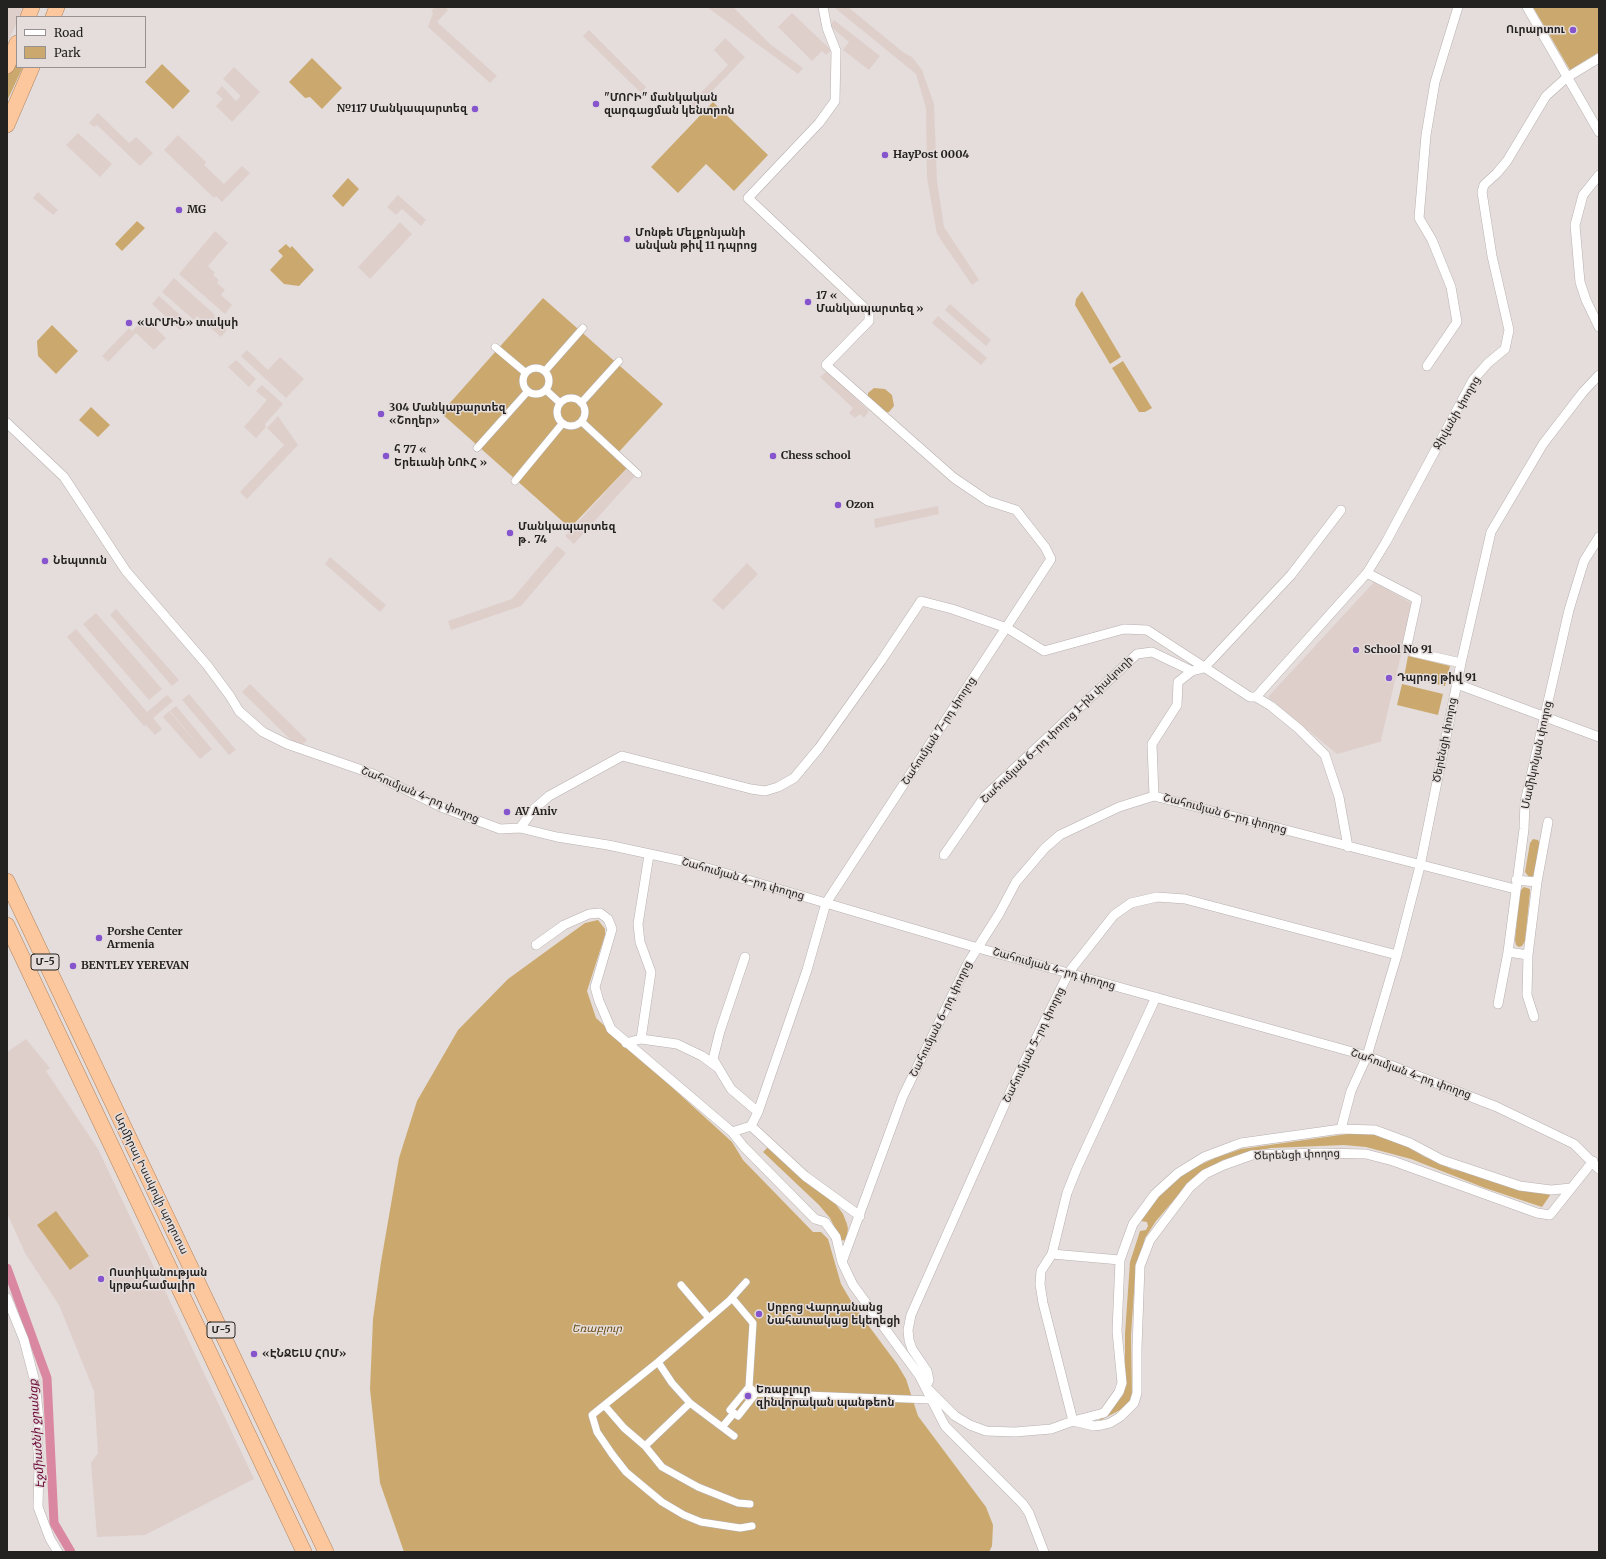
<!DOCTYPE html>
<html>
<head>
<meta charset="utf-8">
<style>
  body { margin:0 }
  #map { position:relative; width:1606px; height:1559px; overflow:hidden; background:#e4dddb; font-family:Merriweather,serif }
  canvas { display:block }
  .frame { position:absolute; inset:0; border:8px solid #242221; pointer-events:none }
  .legend { position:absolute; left:16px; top:16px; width:130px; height:52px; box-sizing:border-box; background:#e4dddb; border:1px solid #979291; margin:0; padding:5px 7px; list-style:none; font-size:12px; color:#242221 }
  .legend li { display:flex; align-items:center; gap:8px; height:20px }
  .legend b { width:20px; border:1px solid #979291 }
</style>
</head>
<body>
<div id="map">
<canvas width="1606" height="1559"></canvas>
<div class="frame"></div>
<ul class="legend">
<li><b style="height:5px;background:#fff"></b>Road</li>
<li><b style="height:11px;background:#cba96e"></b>Park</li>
</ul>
</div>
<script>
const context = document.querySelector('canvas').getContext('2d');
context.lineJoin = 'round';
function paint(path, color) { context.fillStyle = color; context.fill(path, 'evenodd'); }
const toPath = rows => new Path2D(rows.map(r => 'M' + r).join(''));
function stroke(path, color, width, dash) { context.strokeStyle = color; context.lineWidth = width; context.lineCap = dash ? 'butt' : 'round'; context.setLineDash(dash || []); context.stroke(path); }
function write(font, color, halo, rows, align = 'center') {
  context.font = font + ' Merriweather,"Noto Sans Armenian",serif'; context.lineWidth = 3; context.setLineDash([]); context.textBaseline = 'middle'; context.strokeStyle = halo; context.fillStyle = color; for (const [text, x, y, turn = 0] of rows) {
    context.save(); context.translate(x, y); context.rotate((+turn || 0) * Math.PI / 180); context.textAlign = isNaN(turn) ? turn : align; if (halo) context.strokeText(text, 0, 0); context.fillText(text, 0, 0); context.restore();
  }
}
const built = toPath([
  [7,7,24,7,19,17,17,17,17,22,7,44],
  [435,7,445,7,448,10,437,22,497,76,490,83,428,27,433,13,431,11],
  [707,7,733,7,771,45,803,68,798,74],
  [836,7,848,7,904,53,912,57,922,70,934,104,937,181,944,227,979,280,972,285,937,234,927,178,926,108,916,74,835,8],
  [792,13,831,50,826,55,822,51,812,61,778,27],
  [834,20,880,56,869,70,843,50,849,42,830,26],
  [589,30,646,87,641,93,583,36],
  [725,38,745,57,687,117,682,112,728,65,714,50],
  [234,67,260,92,232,122,216,106,223,99,216,93,222,86,236,101,241,96,223,79],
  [98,113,129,143,136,137,153,153,140,166,97,125,94,127,89,123],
  [78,133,112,164,100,177,66,145],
  [178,135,206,162,204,165,224,184,242,166,250,173,222,202,216,196,214,198,164,150],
  [38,192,58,210,53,215,33,198],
  [398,195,426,220,421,226,402,209,396,215,387,207],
  [400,222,412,234,370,279,358,267],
  [215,231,228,243,208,266,215,273,213,275,219,280,217,283,225,290,221,295,232,305,225,314,179,274],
  [174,278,215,315,214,317,227,330,221,337,197,316,194,320,162,292],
  [159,296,188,322,180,330,152,304],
  [950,304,991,340,986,346,945,310],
  [938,316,987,358,981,365,932,323],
  [145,318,166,338,154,350,136,333,108,362,102,356,129,328,132,331],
  [247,350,268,370,280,357,304,379,286,398,241,356],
  [236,360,256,379,249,387,228,367],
  [827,371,869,411,864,418,860,414,855,418,849,413,853,408,820,377],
  [262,385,283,404,265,424,266,427,256,438,244,427,267,400,256,391],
  [278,416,298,445,247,499,240,492,284,445,267,428],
  [627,468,635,476,574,544,565,536],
  [938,506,939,514,875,528,874,519],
  [557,546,566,553,521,606,451,630,448,621,512,599],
  [330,557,386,605,380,612,325,564],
  [747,563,758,574,723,610,712,600],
  [1374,582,1413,604,1381,740,1383,741,1337,754,1268,697],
  [116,609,179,680,172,686,110,615],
  [96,613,162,689,149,700,83,624],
  [76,629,147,712,167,695,173,701,153,718,162,729,155,735,146,725,144,726,67,637],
  [250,684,307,740,299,748,242,692],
  [189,694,236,750,229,755,182,700],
  [176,706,212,749,206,754,170,711],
  [169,711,206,754,200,759,163,717],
  [26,1039,50,1068,46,1071,98,1149,254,1479,145,1535,97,1537,91,1463,98,1453,94,1391,59,1305,25,1253,7,1213,7,1052]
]);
const green = toPath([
  [1533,7,1599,7,1599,52,1570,70],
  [17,54,17,67,23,67,7,101,7,77],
  [312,58,342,88,322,109,310,97,305,98,289,82],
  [162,64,190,91,173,109,145,82],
  [713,102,768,155,734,191,706,164,678,193,651,167],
  [348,178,359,189,343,207,332,196],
  [137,221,145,228,122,251,115,244],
  [286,244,290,248,292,246,314,270,299,286,284,284,270,270,283,256,278,251],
  [1082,291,1121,357,1110,364,1075,305,1076,299],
  [543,298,663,404,616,455,627,468,570,528,441,413],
  [52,325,78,351,56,374,38,356,37,341],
  [1123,361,1152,408,1145,412,1139,412,1112,368],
  [874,388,885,389,892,395,894,406,889,412,882,413,868,400,868,393],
  [91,407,110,425,98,437,79,420],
  [1408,656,1450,666,1445,686,1404,677],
  [1402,684,1443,694,1438,715,1397,705],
  [1533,839,1538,840,1540,845,1534,876,1529,877,1525,872,1530,843],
  [1524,887,1530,889,1530,892,1525,941,1522,946,1519,947,1516,945,1515,940,1520,891],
  [598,920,605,929,605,935,587,991,596,1018,732,1142,743,1160,813,1232,821,1232,828,1239,841,1284,854,1306,897,1364,906,1379,918,1416,986,1507,993,1525,992,1546,989,1552,404,1552,380,1483,370,1389,373,1319,381,1262,399,1158,417,1101,458,1030,508,979,585,923],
  [1372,1133,1402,1143,1423,1156,1454,1170,1456,1167,1527,1190,1551,1194,1542,1207,1485,1188,1411,1159,1366,1147,1344,1145,1271,1148,1250,1152,1223,1160,1212,1166,1185,1187,1156,1221,1145,1238,1135,1278,1131,1335,1132,1396,1130,1401,1120,1410,1099,1421,1125,1382,1125,1334,1130,1262,1140,1231,1146,1230,1148,1226,1147,1222,1141,1221,1160,1192,1181,1174,1215,1158,1241,1149,1347,1134],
  [768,1147,835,1203,843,1214,847,1224,848,1229,846,1241,841,1240,830,1218,819,1205,763,1152],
  [56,1211,89,1256,70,1270,37,1225]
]);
const canal = toPath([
  [7,1268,47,1378,54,1523,71,1552]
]);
const pedestrian = toPath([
  [495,347,526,373],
  '523 381a13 13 0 1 1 26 0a13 13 0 1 1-26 0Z',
  [545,371,583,328],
  [546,390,560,403],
  '557 412a14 14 0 1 1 28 0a14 14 0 1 1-28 0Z',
  [581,403,619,361],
  [582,422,638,474],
  [477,448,528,391],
  [515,481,562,424],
  [746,1282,729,1301,658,1362,592,1415,597,1432,612,1454,626,1472,662,1502,684,1515,701,1522,740,1528,752,1526],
  [681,1285,709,1318],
  [732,1298,753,1323,749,1387,756,1393,931,1400],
  [658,1362,672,1383,690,1403,734,1436],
  [749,1387,730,1410,738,1416,756,1393],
  [605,1406,624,1428,645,1446,662,1467,698,1487,738,1503,750,1504],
  [723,1426,734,1413],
  [645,1446,690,1403]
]);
const minor = toPath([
  [1527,7,1599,132],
  [1599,175,1583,195,1575,225,1580,282,1586,300,1599,327],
  [1427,366,1457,322,1451,287,1432,240,1419,218,1426,135,1435,82,1458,7],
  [7,423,64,477,126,571,207,665,230,696,239,711,263,732,287,744,373,774,441,807,500,829,520,828,557,837,608,845,687,862,978,948,1367,1056,1497,1107,1574,1144,1599,1169],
  [1367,573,1417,599,1407,645,1413,652,1461,663],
  [1457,684,1599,737],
  [1256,697,1367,573,1386,542,1473,380,1488,363,1505,349,1509,330,1492,256,1482,192,1484,185,1497,173,1507,161,1546,96,1566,78,1599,58],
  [1154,796,1152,744,1177,705,1178,682,1192,671,1204,668,1291,575,1341,510],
  [520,828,534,809,549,796,622,756,751,789,765,791,778,787,794,778,819,748,881,661,921,601,952,609,1007,628,1044,651,1124,629,1147,630,1250,697,1256,697,1271,706,1299,729,1325,755,1339,797,1348,847],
  [944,855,985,796,1137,654,1152,652,1192,671],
  [1516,880,1537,882],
  [536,945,564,925,589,914,600,913,608,919,612,929,595,987,599,1001,611,1029,732,1132,744,1147,815,1219,825,1222,836,1237,842,1262,853,1285,919,1375,945,1426,1023,1504,1029,1513,1044,1552],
  [1508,952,1528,955],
  [1397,955,1185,899,1157,897,1131,903,1114,915,1069,972,1016,1079,911,1315,908,1330,909,1340,912,1349,927,1371,929,1380,926,1387,955,1416,970,1425,986,1431,1015,1432,1051,1429,1073,1421,1094,1426,1102,1425,1110,1423,1120,1417,1134,1403,1137,1393,1137,1348,1140,1266,1150,1240,1190,1187,1205,1174,1224,1165,1252,1155,1320,1153,1366,1154,1393,1161,1537,1213,1550,1215,1593,1161],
  [745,957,720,1031,713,1059,731,1089,758,1112],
  [1156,997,1077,1168,1067,1193,1052,1254,1041,1271,1040,1284,1043,1303,1073,1421,1104,1413,1119,1392,1122,1383,1117,1331,1120,1260,1133,1224,1155,1194,1178,1173,1204,1157,1241,1143,1341,1129,1375,1130,1410,1143,1442,1160,1520,1186,1551,1190,1571,1188],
  [1498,1004,1508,952,1524,829,1525,802,1569,610,1584,561,1599,537],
  [1534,1017,1527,995,1528,955,1537,882,1548,822],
  [641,1039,677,1044,702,1056,717,1067],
  [626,1043,641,1039,651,972,640,942,638,924,649,855],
  [751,1126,805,1176,860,1216],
  [1341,1129,1351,1091,1367,1056,1397,955,1420,866,1461,663,1491,532,1543,444,1583,392,1599,375],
  [732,1132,751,1126,758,1112,807,970,826,903,1051,559,1045,547,1016,510,988,501,954,478,826,365,869,321,869,312,748,198,819,123,835,101,836,51,827,28,823,7],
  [1052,1254,1120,1260],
  [842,1262,903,1096,968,963,999,914,1016,882,1045,848,1060,835,1119,807,1154,796,1515,889],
  [7,1298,24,1340,35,1382,39,1419,37,1439,39,1465,38,1507,50,1539,58,1552]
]);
const trunk = toPath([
  [28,17,32,7],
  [53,17,57,7],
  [7,66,17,43],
  [7,125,32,67],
  [7,881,326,1552],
  [7,925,304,1552]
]);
const markers = [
  [1573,30,4,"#8655ce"],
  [596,104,4,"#8655ce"],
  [475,109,4,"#8655ce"],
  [885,155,4,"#8655ce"],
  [179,210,4,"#8655ce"],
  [627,239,4,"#8655ce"],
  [808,302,4,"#8655ce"],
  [129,323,4,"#8655ce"],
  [381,414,4,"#8655ce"],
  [386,456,4,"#8655ce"],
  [773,456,4,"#8655ce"],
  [838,505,4,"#8655ce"],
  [510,533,4,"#8655ce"],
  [45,561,4,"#8655ce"],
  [1356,650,4,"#8655ce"],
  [1389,678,4,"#8655ce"],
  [507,812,4,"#8655ce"],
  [99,938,4,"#8655ce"],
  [73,966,4,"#8655ce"],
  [101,1279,4,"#8655ce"],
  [759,1314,4,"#8655ce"],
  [254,1354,4,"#8655ce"],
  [748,1396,4,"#8655ce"]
];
const shields = [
  [45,962,28],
  [221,1330,28]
];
const shieldNames = [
  ["Մ-5",45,962],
  ["Մ-5",221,1330]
];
const poiNames = [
  ["Ուրարտու",1565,30,"right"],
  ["\"ՄՈՐԻ\" մանկական",604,98],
  ["զարգացման կենտրոն",604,111],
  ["№117 Մանկապարտեզ",467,109,"right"],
  ["HayPost 0004",893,155],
  ["MG",187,210],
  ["Մոնթե Մելքոնյանի",635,233],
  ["անվան թիվ 11 դպրոց",635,246],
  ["17 «",816,296],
  ["Մանկապարտեզ »",816,309],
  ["«ԱՐՄԻՆ» տակսի",137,323],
  ["304 Մանկաpարտեզ",389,408],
  ["«Շողեր»",389,421],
  ["հ 77 «",394,450],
  ["Երեւանի ՆՈՒՀ »",394,463],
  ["Chess school",781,456],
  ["Ozon",846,505],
  ["Մանկապարտեզ",518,527],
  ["թ․ 74",518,540],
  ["Նեպտուն",53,561],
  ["School No 91",1364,650],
  ["Դպրոց թիվ 91",1397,678],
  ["AV Aniv",515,812],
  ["Porshe Center",107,932],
  ["Armenia",107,945],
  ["BENTLEY YEREVAN",81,966],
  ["Ոստիկանության",109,1273],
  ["կրթահամալիր",109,1286],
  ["Սրբոց Վարդանանց",767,1308],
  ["Նահատակաց եկեղեցի",767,1321],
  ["«ԷՆՋԵԼՍ ՀՈՄ»",262,1354],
  ["Եռաբլուր",756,1390],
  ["զինվորական պանթեոն",756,1403]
];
const streetNames = [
  ["Ջիվանի փողոց",1457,413,-60],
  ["Շահումյան 6-րդ փողոց 1-ին փակուղի",1057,730,-44],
  ["Շահումյան 7-րդ փողոց",939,731,-57],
  ["Ծերենցի փողոց",1445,740,-79],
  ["Մամիկոնյան փողոց",1537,755,-78],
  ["Շահումյան 4-րդ փողոց",420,795,23],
  ["Շահումյան 6-րդ փողոց",1225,814,15],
  ["Շահումյան 4-րդ փողոց",743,879,16],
  ["Շահումյան 4-րդ փողոց",1054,969,16],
  ["Շահումյան 6-րդ փողոց",941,1019,-64],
  ["Շահումյան 5-րդ փողոց",1034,1045,-64],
  ["Շահումյան 4-րդ փողոց",1411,1074,20],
  ["Ծերենցի փողոց",1297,1155,-2],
  ["Ադմիրալ Իսակովի պողոտա",151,1184,64]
];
const parkNames = [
  ["Եռաբլուր",597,1329]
];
const waterNames = [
  ["Էջմիածնի ջրանցք",37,1434,-94]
];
paint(built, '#dfcfcb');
paint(green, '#cba96e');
stroke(canal, '#da87a1', 9);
stroke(pedestrian, '#b7b0ae', 8);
stroke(minor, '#b7b0ae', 10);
stroke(trunk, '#b08461', 16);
stroke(pedestrian, '#fff', 7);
stroke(minor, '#fff', 9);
stroke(trunk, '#fcc79c', 15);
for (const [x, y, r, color] of markers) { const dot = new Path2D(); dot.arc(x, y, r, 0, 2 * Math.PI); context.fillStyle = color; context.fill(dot); stroke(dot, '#e4dddb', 1.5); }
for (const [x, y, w] of shields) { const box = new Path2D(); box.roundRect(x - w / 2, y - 8, w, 16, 3); context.fillStyle = '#e4dddb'; context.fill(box); stroke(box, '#242221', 1); }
write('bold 10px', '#242221', null, shieldNames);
write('bold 11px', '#242221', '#e4dddb', poiNames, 'left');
write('11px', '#242221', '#e4dddb', streetNames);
write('italic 11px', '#6b4e15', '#e4dddb', parkNames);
write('italic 12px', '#6a0335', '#e4dddb', waterNames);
</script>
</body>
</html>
